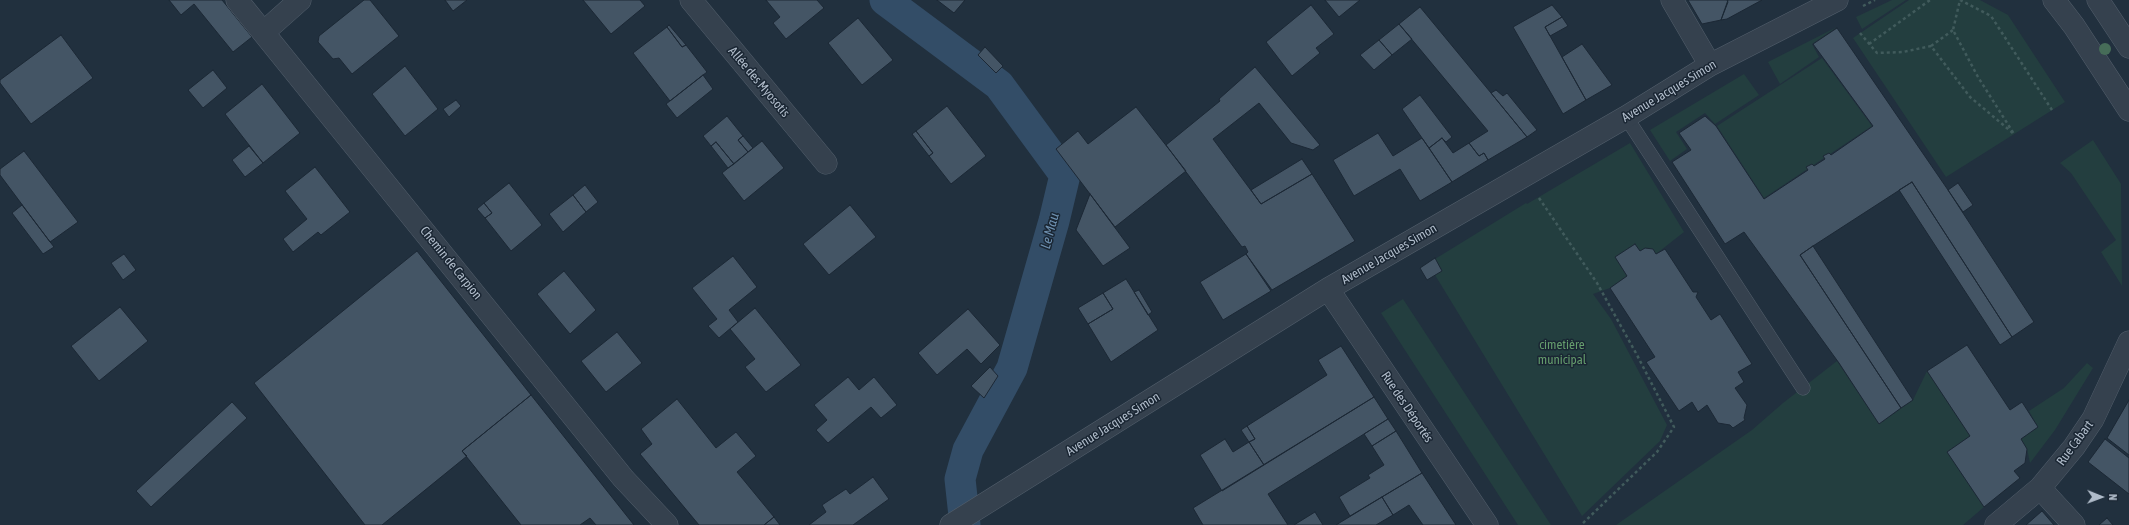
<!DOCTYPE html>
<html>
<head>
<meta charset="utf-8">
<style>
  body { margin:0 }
  #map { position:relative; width:2129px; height:525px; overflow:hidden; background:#21303e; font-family:"Asap Condensed",sans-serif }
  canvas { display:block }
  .north { position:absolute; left:2081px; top:477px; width:40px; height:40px; -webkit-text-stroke:3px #1a2633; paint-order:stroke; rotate:91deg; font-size:11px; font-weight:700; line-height:16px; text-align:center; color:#b0bcca }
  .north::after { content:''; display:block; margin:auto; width:14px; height:18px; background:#b0bcca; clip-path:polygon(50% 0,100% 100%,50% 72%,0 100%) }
</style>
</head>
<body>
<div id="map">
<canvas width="2129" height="525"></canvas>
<div class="north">N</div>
</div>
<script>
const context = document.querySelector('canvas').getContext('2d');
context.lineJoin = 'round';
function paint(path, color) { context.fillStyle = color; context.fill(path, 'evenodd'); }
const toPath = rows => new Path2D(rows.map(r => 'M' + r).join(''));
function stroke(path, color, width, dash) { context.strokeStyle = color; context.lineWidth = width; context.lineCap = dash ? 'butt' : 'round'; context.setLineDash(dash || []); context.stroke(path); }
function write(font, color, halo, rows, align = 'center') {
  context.font = font + ' "Asap Condensed",sans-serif'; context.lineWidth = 3; context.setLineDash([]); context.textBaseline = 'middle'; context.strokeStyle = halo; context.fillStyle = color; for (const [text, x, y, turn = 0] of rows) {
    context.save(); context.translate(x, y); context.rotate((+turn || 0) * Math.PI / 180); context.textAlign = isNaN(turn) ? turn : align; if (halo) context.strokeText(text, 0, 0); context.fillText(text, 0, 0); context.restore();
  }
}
const green = toPath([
  [1892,0,1906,0,1862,29,1856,17],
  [1909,0,1980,0,2008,15,2065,102,1946,177,1853,38],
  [1837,27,1812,44,1819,57,1780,84,1768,62],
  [1822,58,1872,126,1764,198,1717,126],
  [1744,74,1759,95,1715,124,1705,113,1676,132,1687,149,1670,161,1650,130],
  [2093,140,2121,184,2122,286,2101,252,2116,240,2071,173,2060,163],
  [1630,143,1684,232,1656,254,1645,248,1640,251,1635,244,1615,257,1627,276,1610,288,1593,294,1611,319,1667,425,1660,441,1582,516,1435,275,1442,270,1435,259,1526,203,1527,204],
  [1403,299,1551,525,1518,525,1381,313],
  [1837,361,1879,424,1913,400,1927,371,1970,436,1947,452,1984,507,1963,525,1616,525,1752,430,1783,403],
  [2087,363,2093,368,2055,430,2030,463,2027,449,2021,439,2038,427,2029,411,2064,388]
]);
const canal = toPath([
  [885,0,999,85,1065,175,1054,221,1012,368,968,450,960,479,965,525]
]);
const building = toPath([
  [169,0,222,0,252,37,233,52,194,4,181,15,169,0],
  [364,0,370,0,399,36,352,74,339,58,333,59,318,42,319,36,364,0],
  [445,0,467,0,453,11,445,0],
  [583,0,640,0,645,6,611,34,583,0],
  [766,0,817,0,824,8,786,39,773,23,780,17,766,0],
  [937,0,965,0,954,13,937,0],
  [1325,0,1360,0,1339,17,1325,0],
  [1688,0,1727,0,1728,2,1721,20,1702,24,1688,0],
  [1728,0,1762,0,1727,19,1721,20,1728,0],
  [1311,5,1334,34,1316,48,1320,53,1292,76,1266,42,1311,5],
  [1552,5,1562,17,1545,27,1586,100,1563,114,1513,27,1552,5],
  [1420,7,1491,93,1527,137,1488,160,1484,153,1479,156,1469,143,1488,131,1399,24,1420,7],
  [1562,17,1568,26,1550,36,1545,27,1562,17],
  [858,18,893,60,862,85,828,43,858,18],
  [1399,24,1412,39,1392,55,1379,40,1399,24],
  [669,25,686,45,682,47,667,27,669,25],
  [667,27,682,47,686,45,707,72,670,101,633,53,667,27],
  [1837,28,1948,190,2034,322,2012,337,1912,182,1813,246,1800,255,1901,408,1879,424,1839,363,1744,232,1725,244,1672,162,1691,150,1679,133,1705,116,1716,126,1764,199,1808,170,1806,167,1812,164,1814,166,1825,159,1823,156,1829,153,1831,155,1873,126,1813,44,1837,28],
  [61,35,93,78,31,124,0,83,0,80,61,35],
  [1379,40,1392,55,1374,70,1360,55,1379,40],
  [1582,44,1612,85,1586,100,1562,57,1582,44],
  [985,47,1003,66,996,73,978,55,985,47],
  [405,66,438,109,405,136,372,94,405,66],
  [1255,67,1320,145,1313,150,1291,143,1259,103,1213,139,1261,204,1312,174,1355,241,1272,290,1246,254,1248,252,1245,246,1242,247,1166,145,1220,101,1219,99,1255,67],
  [213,70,227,88,203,108,188,90,213,70],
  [703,75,713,89,677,118,666,104,703,75],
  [262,84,300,133,263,163,225,114,262,84],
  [1496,90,1503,96,1507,93,1537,130,1527,137,1491,93,1496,90],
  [1420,95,1452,137,1446,142,1442,138,1429,148,1402,109,1420,95],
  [456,100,461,106,449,117,443,109,456,100],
  [947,106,986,156,951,184,929,156,933,153,916,131,947,106],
  [1136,107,1186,171,1115,227,1056,149,1078,131,1088,144,1136,107],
  [727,116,743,136,738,140,748,152,734,164,716,142,711,146,703,136,727,116],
  [916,131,933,153,929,156,912,134,916,131],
  [1378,133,1393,156,1422,138,1452,182,1420,201,1400,169,1354,196,1333,160,1378,133],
  [743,136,753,148,748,152,738,140,743,136],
  [1442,138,1453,153,1469,143,1479,156,1484,153,1488,160,1452,182,1429,148,1442,138],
  [762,141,784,168,744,201,722,173,762,141],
  [716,142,734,164,728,168,711,146,716,142],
  [249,146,263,163,245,177,232,160,249,146],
  [24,151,78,222,50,242,0,175,0,169,24,151],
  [1302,159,1312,174,1261,204,1251,190,1302,159],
  [315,167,350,212,321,235,318,232,293,252,283,239,307,219,285,191,315,167],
  [1912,182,2012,337,2000,345,1899,190,1912,182],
  [509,183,542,225,511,251,485,218,492,213,484,203,509,183],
  [1958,183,1973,205,1963,212,1948,190,1958,183],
  [585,185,598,202,586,212,573,195,585,185],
  [1090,194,1130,248,1103,266,1076,230,1090,194],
  [573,195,586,212,563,232,549,214,573,195],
  [484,203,492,213,485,218,477,209,484,203],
  [22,205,54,247,43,254,12,213,22,205],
  [850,205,876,237,829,275,803,244,850,205],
  [1635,244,1640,251,1645,248,1653,249,1656,254,1665,249,1693,292,1698,292,1696,297,1711,320,1720,314,1752,364,1738,372,1744,382,1735,388,1747,405,1744,418,1745,420,1733,428,1730,425,1718,423,1707,405,1698,412,1692,402,1679,411,1646,362,1655,357,1610,288,1627,276,1615,257,1635,244],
  [1813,246,1913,400,1901,408,1800,255,1813,246],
  [417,251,531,395,462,451,467,456,382,525,365,525,254,383,417,251],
  [124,254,136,270,123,280,111,263,124,254],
  [1246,254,1271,291,1223,320,1200,282,1246,254],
  [733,256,757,287,729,310,738,322,719,338,708,326,717,319,692,288,733,256],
  [1435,258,1442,271,1427,280,1420,268,1435,258],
  [564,271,596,310,570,334,537,294,564,271],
  [1126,279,1158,330,1111,362,1088,324,1113,309,1103,293,1126,279],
  [1139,290,1152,312,1148,315,1134,292,1139,290],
  [1103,293,1113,309,1088,324,1078,308,1103,293],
  [120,307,148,341,99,381,71,346,120,307],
  [755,308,801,365,766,392,745,367,755,359,730,329,755,308],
  [968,309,1000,345,981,364,967,349,937,375,918,353,968,309],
  [617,332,642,363,606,392,581,361,617,332],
  [1967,345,2010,410,2022,402,2038,427,2021,439,2027,449,2025,463,2014,471,2020,478,1984,507,1947,452,1970,436,1927,371,1967,345],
  [1341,346,1374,397,1264,465,1249,442,1255,439,1247,426,1327,375,1318,360,1341,346],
  [990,367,998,376,984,398,971,386,990,367],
  [848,377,859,390,874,377,897,405,881,418,871,407,828,443,816,430,827,420,814,405,848,377],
  [531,395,634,525,596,525,590,518,580,525,521,525,462,451,531,395],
  [1374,397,1388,419,1268,494,1288,525,1203,525,1193,508,1374,397],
  [677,399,716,448,736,432,756,456,737,472,774,517,764,525,699,525,640,454,652,444,641,429,677,399],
  [2129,400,2129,455,2107,438,2129,400],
  [232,402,247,418,151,507,136,491,232,402],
  [1388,419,1396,431,1372,446,1364,434,1388,419],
  [1247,426,1255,439,1249,442,1241,430,1247,426],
  [1396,431,1422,473,1350,516,1339,497,1370,478,1368,475,1384,465,1372,446,1396,431],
  [1225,439,1233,452,1249,442,1264,465,1222,491,1200,455,1225,439],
  [2105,439,2129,458,2129,494,2088,462,2105,439],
  [1422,473,1456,525,1423,525,1409,505,1393,515,1382,497,1422,473],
  [873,477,889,499,853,525,809,525,826,512,822,505,846,489,850,494,873,477],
  [1382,497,1393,515,1376,525,1336,525,1382,497],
  [2042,511,2054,525,2026,525,2042,511],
  [1315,512,1323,525,1294,525,1315,512],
  [774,517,780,525,764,525,774,517],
  [2107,518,2113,525,2099,525,2107,518]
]);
const path = toPath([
  [1863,6,1875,0],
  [1860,33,1877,53,1903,52,1931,46,1970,97,2014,134,1978,77,1953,30,1960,0,1991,16,2052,110],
  [1869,44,1930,0],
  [1931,46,1953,30],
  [1539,198,1597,283,1637,355,1674,427,1657,452,1581,525]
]);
const service = toPath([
  [1626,117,1803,388]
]);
const minor = toPath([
  [237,0,623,478,667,525],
  [691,0,826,163],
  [1672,0,1710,65],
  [2054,0,2074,26,2129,110],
  [2098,0,2129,47],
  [264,32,300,0],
  [1328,289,1487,525],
  [2040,488,2074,525],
  [951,525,1328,289,1626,117,1710,65,1837,0],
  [1996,525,2040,488,2074,447,2093,419,2129,342]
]);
const trees = [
  [2105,49]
];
const streetNames = [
  ["Allée des Myosotis",759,82,50],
  ["Avenue Jacques Simon",1669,91,-31],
  ["Avenue Jacques Simon",1389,254,-30],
  ["Chemin de Carpion",451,263,51],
  ["Rue des Déportés",1407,407,56],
  ["Avenue Jacques Simon",1113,424,-32],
  ["Rue Cabart",2075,443,-54]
];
const parkNames = [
  ["cimetière",1562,345],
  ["municipal",1562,360]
];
const waterNames = [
  ["Le Mau",1050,231,-75]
];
paint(green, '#233e3f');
stroke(canal, '#334d67', 31);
paint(building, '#445565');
stroke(building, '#1c2835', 1);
stroke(service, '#535f6c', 15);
stroke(minor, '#535f6c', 23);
stroke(path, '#415b5c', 2.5, [3, 3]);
stroke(service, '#35414e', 14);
stroke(minor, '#35414e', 22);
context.fillStyle = '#466c58';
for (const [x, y] of trees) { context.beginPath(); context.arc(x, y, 6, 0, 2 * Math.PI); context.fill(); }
write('13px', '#b0bcca', '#1a2633', streetNames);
write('13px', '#659d6d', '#1a2633', parkNames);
write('italic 14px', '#6e90b0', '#1a2633', waterNames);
</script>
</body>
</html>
